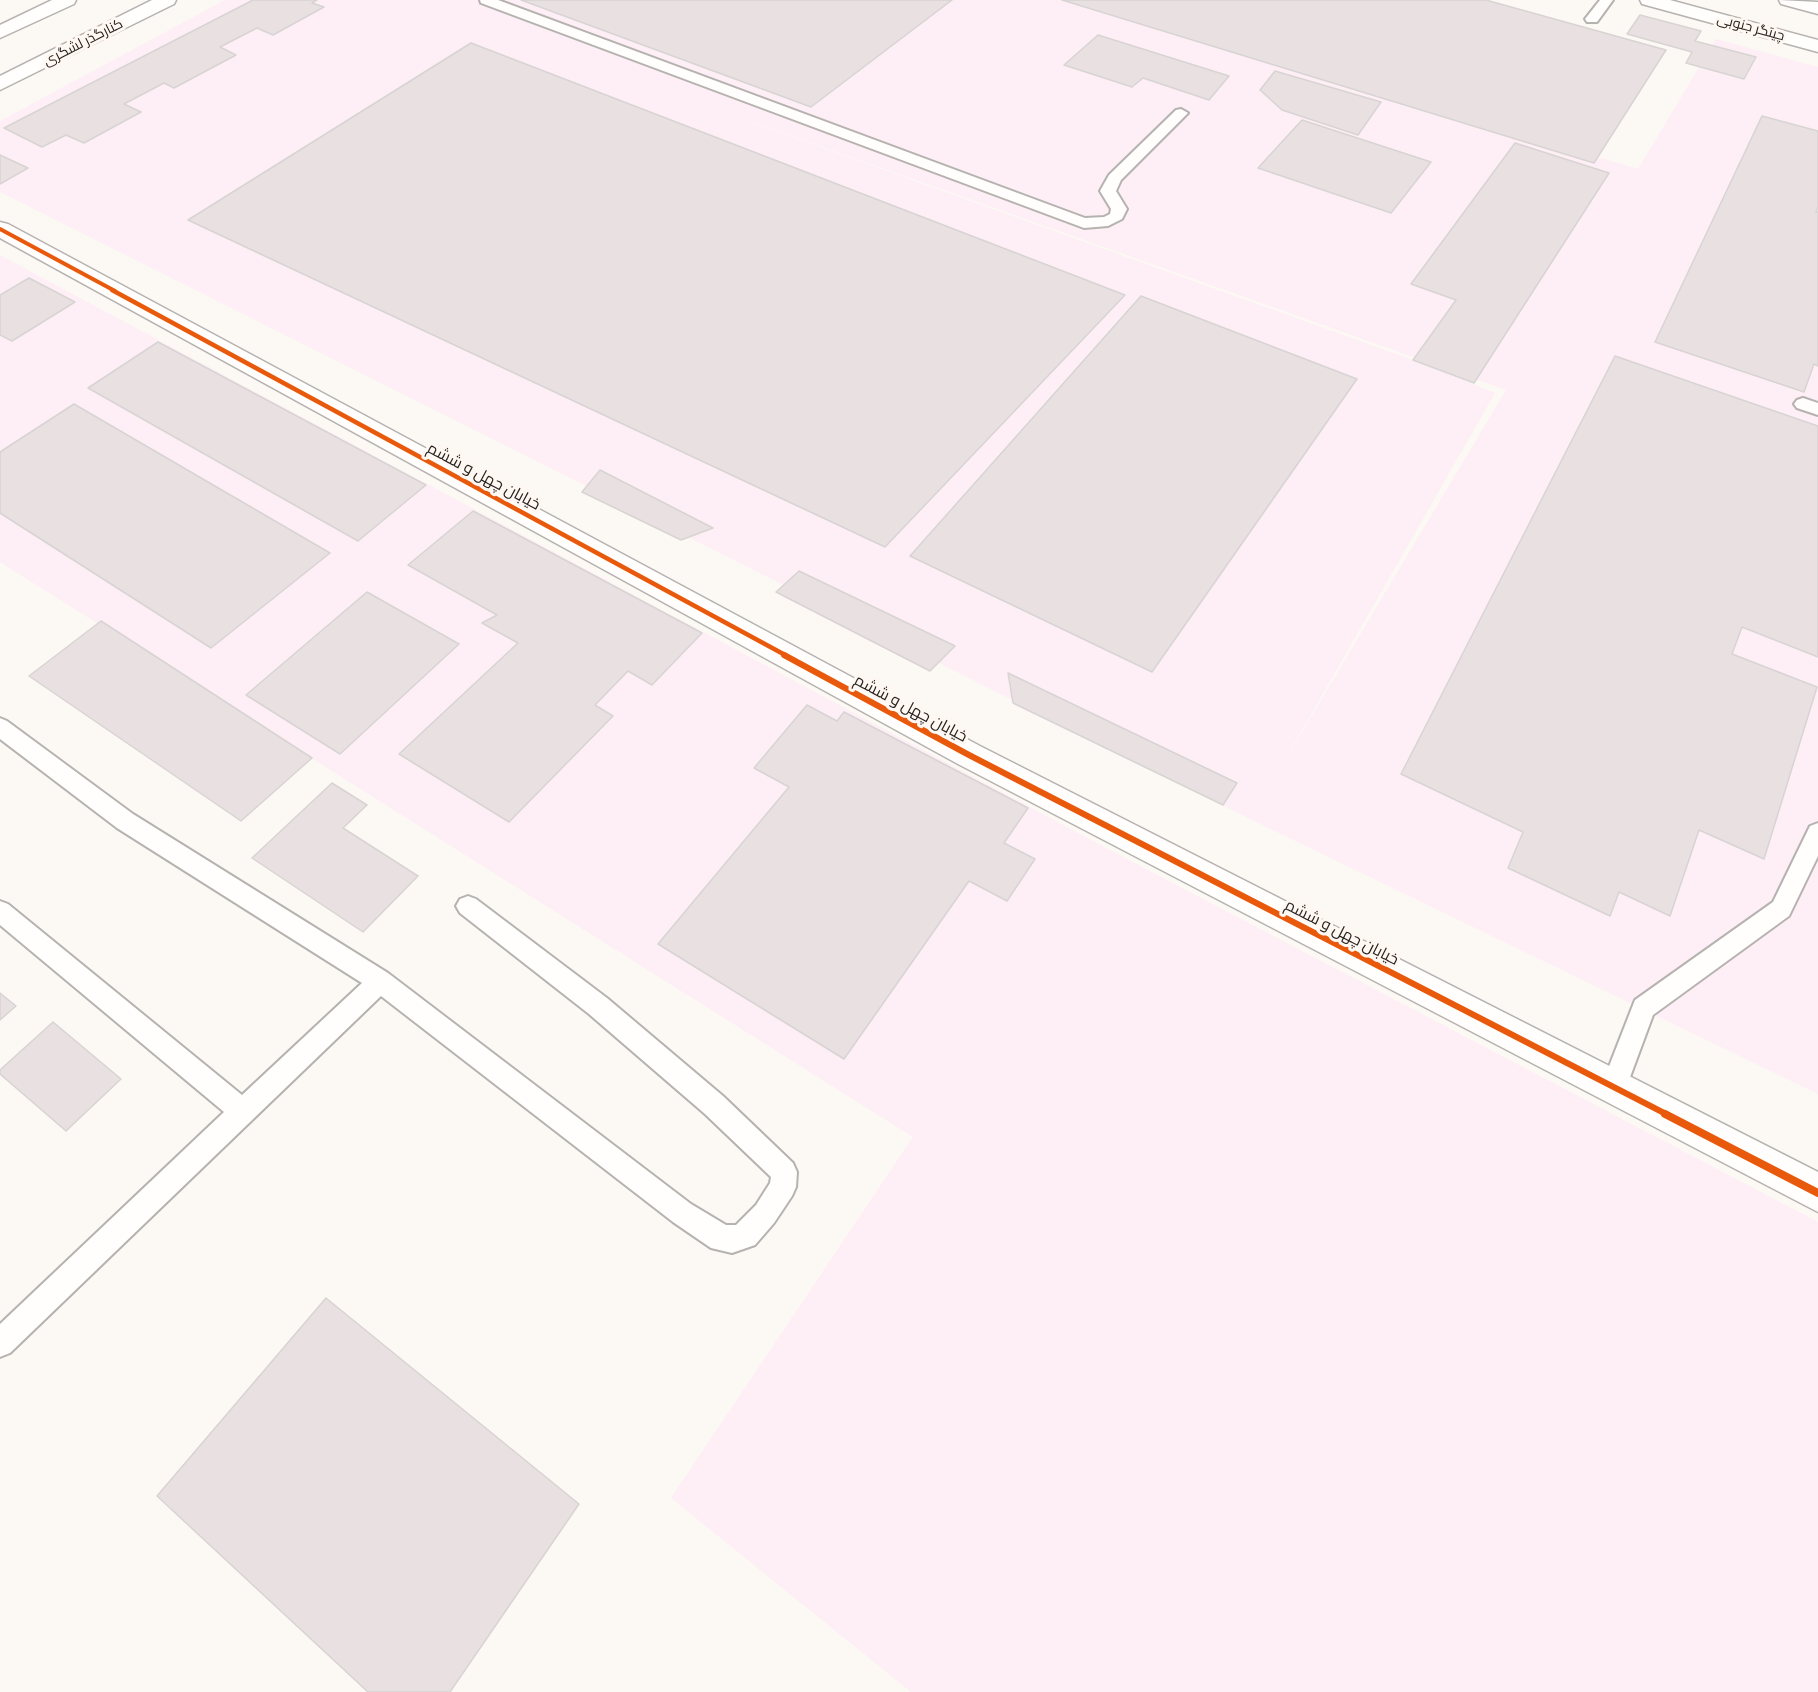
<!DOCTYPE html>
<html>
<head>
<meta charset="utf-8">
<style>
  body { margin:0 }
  canvas { display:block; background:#fcf8f4 }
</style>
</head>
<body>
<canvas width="1818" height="1692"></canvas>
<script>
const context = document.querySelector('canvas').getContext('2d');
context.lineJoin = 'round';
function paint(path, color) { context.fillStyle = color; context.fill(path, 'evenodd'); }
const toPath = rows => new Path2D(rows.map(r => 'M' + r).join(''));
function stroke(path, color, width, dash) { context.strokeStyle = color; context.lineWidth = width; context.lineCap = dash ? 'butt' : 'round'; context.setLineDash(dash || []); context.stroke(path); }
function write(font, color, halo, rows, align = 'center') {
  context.font = font + ' "Exo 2",Cairo,sans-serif'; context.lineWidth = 6; context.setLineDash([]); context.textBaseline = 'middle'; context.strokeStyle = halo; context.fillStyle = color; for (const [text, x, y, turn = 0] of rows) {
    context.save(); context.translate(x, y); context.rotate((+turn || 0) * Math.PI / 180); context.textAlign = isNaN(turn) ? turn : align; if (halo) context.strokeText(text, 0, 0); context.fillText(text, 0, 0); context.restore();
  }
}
const commercial = toPath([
  [225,0,1071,0,1638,169,1716,39,1818,67,1818,1094,1250,819,0,192,0,121],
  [637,81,1506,390,1277,774,1495,393,1413,360],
  [0,255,1106,848,1818,1222,1818,1692,911,1692,671,1498,913,1137,0,562]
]);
const building = toPath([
  [253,0,317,0,312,3,324,7,273,35,257,28,220,47,236,55,174,88,164,83,124,104,141,112,84,143,66,135,42,147,4,128,253,0],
  [521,0,952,0,811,107,521,0],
  [1062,0,1486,0,1666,50,1594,163,1062,0],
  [1640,15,1701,31,1695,41,1756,57,1744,79,1686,63,1692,52,1627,34,1640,15],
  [1098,35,1229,76,1209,100,1143,78,1132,87,1064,65,1098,35],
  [471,43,1125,295,885,547,188,220,471,43],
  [1275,71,1381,102,1358,135,1282,110,1260,90,1275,71],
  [1762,116,1818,131,1818,207,1816,212,1818,212,1818,366,1814,364,1804,392,1655,342,1762,116],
  [1302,120,1431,162,1391,213,1258,168,1302,120],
  [1515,143,1609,173,1474,383,1413,360,1456,300,1411,284,1515,143],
  [0,155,28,168,0,184,0,155],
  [29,278,75,302,12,341,0,335,0,295,29,278],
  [1141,296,1357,379,1152,672,910,556,1141,296],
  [158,342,426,485,358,541,88,388,158,342],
  [1615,356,1818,426,1818,657,1742,627,1732,654,1817,687,1764,859,1699,830,1670,916,1619,892,1610,916,1508,868,1523,832,1401,774,1615,356],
  [74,404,330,553,211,648,0,513,0,452,74,404],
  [600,470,713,528,681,540,582,492,600,470],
  [473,511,702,633,652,685,628,671,595,705,613,716,509,822,399,754,518,643,482,623,497,615,408,565,473,511],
  [799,571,955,646,930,671,776,592,799,571],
  [367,592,459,644,340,754,246,695,367,592],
  [101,621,312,758,241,821,29,676,101,621],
  [1008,673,1237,783,1223,805,1013,703,1008,673],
  [807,705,837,721,844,712,1028,808,1004,843,1035,859,1007,901,969,881,844,1059,658,944,789,787,754,768,807,705],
  [332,783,367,805,343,828,418,876,363,932,252,858,332,783],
  [0,993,16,1006,0,1020,0,993],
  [53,1022,121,1079,66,1131,0,1074,0,1070,53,1022],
  [326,1298,579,1504,450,1692,368,1692,157,1496,326,1298]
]);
const service = toPath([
  [480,0,498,0,1085,218,1104,217,1110,214,1111,209,1100,191,1109,175,1176,110,1181,109,1188,113,1121,180,1116,191,1127,209,1122,219,1108,226,1084,228,481,3,480,0],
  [1600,0,1613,0,1597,22,1587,22,1585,19,1600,0],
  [1803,398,1818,403,1818,415,1797,408,1794,404,1797,400,1803,398],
  [0,718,7,721,133,814,388,973,691,1204,726,1225,736,1225,756,1205,770,1183,771,1177,705,1114,589,1014,460,913,456,906,460,899,468,896,476,899,607,998,723,1096,793,1163,797,1172,796,1187,792,1196,774,1223,755,1245,732,1253,711,1248,673,1222,381,996,10,1353,0,1357,0,1324,224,1112,0,925,0,901,8,904,242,1095,362,983,117,828,0,739,0,718],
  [1818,823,1818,856,1789,916,1653,1015,1623,1096,1614,1099,1605,1096,1601,1087,1635,1000,1773,902,1810,826,1818,823]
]);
const minor = toPath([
  [0,222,8,224,980,746,1818,1172,1818,1212,958,764,0,238,0,222]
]);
const secondary = toPath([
  [1640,0,1670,0,1818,40,1818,52,1642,4,1640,0],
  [1779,0,1818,2,1818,14,1781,4,1779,0]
]);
const primary = toPath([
  [152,0,176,0,174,4,0,90,0,76,152,0]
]);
const trunk = toPath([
  [52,0,76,0,74,4,0,38,0,25,52,0]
]);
const cyclewayFar3 = toPath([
  [0,229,115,291]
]);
const cyclewayFar2 = toPath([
  [112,290,787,656]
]);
const cyclewayFar1 = toPath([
  [784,655,969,755,1668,1115]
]);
const cycleway = toPath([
  [1665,1114,1818,1193]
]);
const farStreetnames = [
  ["چیتگر جنوبی",1751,27,15],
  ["کنارگذر لشگری",83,42,-27]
];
const streetNames = [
  ["خیابان چهل و ششم",484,476,28],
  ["خیابان چهل و ششم",911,708,28],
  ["خیابان چهل و ششم",1342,932,27]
];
paint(commercial, '#fdeff5');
paint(building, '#e9e0e1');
stroke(building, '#d8d4d3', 1.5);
stroke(service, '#b6b2af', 4);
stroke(minor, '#b6b2af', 3);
stroke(secondary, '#b6b2af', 3);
stroke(primary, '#b6b2af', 3);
stroke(trunk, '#b6b2af', 3);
paint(service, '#fffefd');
paint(minor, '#fffefd');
paint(secondary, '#fffefd');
paint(primary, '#fffefd');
paint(trunk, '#fffefd');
stroke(cyclewayFar3, '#e8590c', 4);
stroke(cyclewayFar2, '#e8590c', 4.5);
stroke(cyclewayFar1, '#e8590c', 6);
stroke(cycleway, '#e8590c', 8);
write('14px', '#231f1d', '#fff7f1', farStreetnames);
write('16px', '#231f1d', '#fff7f1', streetNames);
</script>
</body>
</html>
